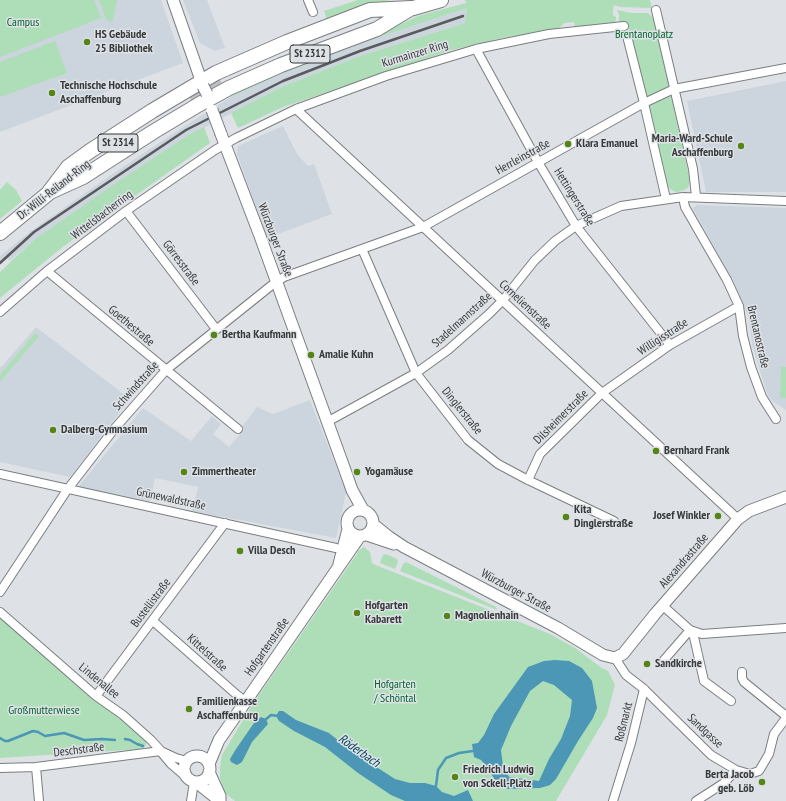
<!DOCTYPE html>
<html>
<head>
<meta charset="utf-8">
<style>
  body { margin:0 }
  canvas { display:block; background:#dee2e6 }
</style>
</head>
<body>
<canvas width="786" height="801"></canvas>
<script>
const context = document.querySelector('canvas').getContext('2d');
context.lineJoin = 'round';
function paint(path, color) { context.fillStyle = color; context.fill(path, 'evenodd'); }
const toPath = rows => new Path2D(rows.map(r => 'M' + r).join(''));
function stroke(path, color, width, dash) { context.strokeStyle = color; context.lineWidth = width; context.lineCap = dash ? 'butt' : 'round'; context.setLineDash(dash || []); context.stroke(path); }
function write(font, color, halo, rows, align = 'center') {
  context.font = font + ' "PT Sans Narrow",sans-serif'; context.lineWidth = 3; context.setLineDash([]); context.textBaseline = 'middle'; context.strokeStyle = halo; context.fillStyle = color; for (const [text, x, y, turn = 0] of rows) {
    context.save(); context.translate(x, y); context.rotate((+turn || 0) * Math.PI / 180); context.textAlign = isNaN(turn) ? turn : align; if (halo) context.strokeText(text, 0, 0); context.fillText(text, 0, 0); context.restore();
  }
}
const built = toPath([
  [0,0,161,0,183,63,0,132],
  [183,0,207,0,225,48,215,51,200,43],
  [467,8,465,23,360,56,284,86,188,136,34,240,10,261,7,258,0,265,0,256,31,231,108,177,183,127,231,97,279,75,358,44],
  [786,81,786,192,706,192,687,101],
  [283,126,297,154,308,166,314,164,332,214,267,238,237,154,238,146],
  [697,205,786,208,786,410,772,401,767,393,752,345,749,320,746,311,733,280,694,211,693,208],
  [36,327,130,399,70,477,0,462,0,367,1,367],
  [310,400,346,492,336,538,192,511,198,487,155,478,150,501,78,487,143,408,191,441,212,416,221,424,213,434,229,447,244,430,241,428,257,407,273,414]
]);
const green = toPath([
  [0,0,94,0,101,18,0,57],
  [99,0,117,0,113,21,109,22,106,19],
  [358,0,390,0,373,4,323,23,326,17,324,11],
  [465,0,650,0,652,8,621,7,614,5,613,9,613,15,616,17,615,23,575,29,574,22,564,23,559,28,552,30,502,38,452,50,283,107,238,128,231,113,284,86,360,56,465,23,467,8,358,44,279,75,231,97,235,93,312,58,391,29,418,16,466,3],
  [617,10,632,13,648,13,654,19,690,181,688,188,682,191,676,192,672,190,669,188,667,183,627,23,619,23,619,15],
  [55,41,67,73,0,97,0,62],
  [204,127,210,143,64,246,0,298,0,272,34,240,113,185,187,136],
  [7,182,16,190,22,201,0,219,0,190],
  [35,333,39,336,0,382,0,375],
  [781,367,786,367,786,398,780,398],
  [364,547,370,552,372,563,373,564,550,634,575,648,602,668,608,671,615,685,607,715,556,801,235,801,225,793,220,778,220,768,222,755,252,705,357,554,358,551],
  [386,554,397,559,398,562,395,569,380,563,383,555],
  [406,562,496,607,497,610,400,571,403,564],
  [0,617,146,740,146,745,143,749,0,758]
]);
const water = toPath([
  [555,660,569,661,582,668,592,681,597,708,593,718,578,741,556,779,550,785,540,788,508,789,496,782,488,768,481,760,474,757,472,744,478,743,484,735,494,714,528,667,544,661],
  [543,681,554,685,572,700,570,716,561,739,549,759,539,781,509,777,503,766,501,750,511,726,530,691],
  [279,711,283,711,296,720,329,733,350,750,395,779,410,783,425,783,436,786,442,792,454,796,468,790,473,801,405,801,391,795,358,773,325,747,294,731,279,721,276,716],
  [261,717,266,719,268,724,252,742,242,762,237,765,231,762,230,759,236,749,254,723]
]);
const stream = toPath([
  [265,720,271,715,278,716],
  [0,738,5,741,8,741,33,731,38,732,45,736,64,733,84,740,102,739,115,740],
  [125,739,130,740,137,744,143,746],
  [434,787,436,786,438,770,446,758,459,753,473,751]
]);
const highwayTunnel = toPath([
  [190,98,224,81]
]);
const street = toPath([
  [308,0,313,12],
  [656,10,693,169,696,196],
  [627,36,644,103,666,199],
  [476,49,538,162,576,226,670,345],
  [296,109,738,519],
  [683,197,685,207,727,280,739,306,743,336,751,367,762,397,776,419],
  [126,211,216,329],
  [362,249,416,373,468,440,498,464,528,480,614,521],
  [47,271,238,429],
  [0,312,47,271,126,211,215,150,236,138,296,109,386,76,476,49,549,34,624,26],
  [327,422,416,373,448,350,489,314,503,300,535,260,555,241,576,226,621,206,683,197,786,201],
  [0,474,336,548],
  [528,480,540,454,602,393,670,345,739,306],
  [0,592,67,490,115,428,166,370,272,285,284,277,423,227,644,103,674,89,786,68],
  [662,605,690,630,694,637,704,681,731,701],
  [0,612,96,696,123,715,151,740,161,751,176,758,187,761],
  [153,621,237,695,245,701],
  [690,630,702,634,786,628],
  [615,658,626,675,644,689,711,755,736,770,750,774,759,771,769,754,774,734,786,718],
  [664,660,690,630],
  [742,672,742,678,744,682,786,716],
  [96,696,225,523],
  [161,752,171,764,185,776],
  [36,767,39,801],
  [0,768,36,767,161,751],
  [191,801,194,782],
  [613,801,631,743,644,689],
  [696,801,724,783,736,770]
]);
const secondary = toPath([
  [173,0,203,86],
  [221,134,260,236,346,473,352,490,363,510],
  '347 523a13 13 0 1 1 26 0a13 13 0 1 1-26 0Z',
  [373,524,389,537,404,547,558,628,603,655,615,658,623,654,655,614,738,519,749,511,786,497],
  [367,535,394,544],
  [339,564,348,529],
  '184 769a13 13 0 1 1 26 0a13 13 0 1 1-26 0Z',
  [209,764,219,740,360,536],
  [209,772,220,796,220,801],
  [196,782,220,801]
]);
const highway = toPath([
  [403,11,441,0],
  [52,191,83,177,153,132,198,105,229,88,281,65,377,29,410,9],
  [49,192,68,167,90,151,152,111,216,73,287,42,370,10,412,8],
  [0,233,56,187]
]);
const rail = toPath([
  [0,263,34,232,186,130,283,81,360,51,463,16]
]);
const secondaryBridge = toPath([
  [203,86,207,94],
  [212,110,221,134]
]);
const markers = [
  [87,42,4,"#558516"],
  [52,93,4,"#558516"],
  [568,144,4,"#558516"],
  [741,146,4,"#558516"],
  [214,335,4,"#558516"],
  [311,355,4,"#558516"],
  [53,430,4,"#558516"],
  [656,451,4,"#558516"],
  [184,472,4,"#558516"],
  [357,472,4,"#558516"],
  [718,516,4,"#558516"],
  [566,517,4,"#558516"],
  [240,551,4,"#558516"],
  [357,613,4,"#558516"],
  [447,616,4,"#558516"],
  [647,664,4,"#558516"],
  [189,709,4,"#558516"],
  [455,777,4,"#558516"],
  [762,782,4,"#558516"]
];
const shields = [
  [310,54,40],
  [118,143,40]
];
const shieldNames = [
  ["St 2312",310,54],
  ["St 2314",118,143]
];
const parkNames = [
  ["Campus",23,23],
  ["Brentanoplatz",644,35],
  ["Hofgarten",395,685],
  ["/ Schöntal",395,699],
  ["Großmutterwiese",44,711]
];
const poiNames = [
  ["HS Gebäude",95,35],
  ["25 Bibliothek",95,49],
  ["Technische Hochschule",60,86],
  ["Aschaffenburg",60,100],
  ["Maria-Ward-Schule",733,139,"right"],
  ["Aschaffenburg",733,153,"right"],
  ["Klara Emanuel",576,144],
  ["Bertha Kaufmann",222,335],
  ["Amalie Kuhn",319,355],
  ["Dalberg-Gymnasium",61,430],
  ["Bernhard Frank",664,451],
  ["Zimmertheater",192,472],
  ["Yogamäuse",365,472],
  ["Kita",574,510],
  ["Dinglerstraße",574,524],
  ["Josef Winkler",710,516,"right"],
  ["Villa Desch",248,551],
  ["Hofgarten",365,606],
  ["Kabarett",365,620],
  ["Magnolienhain",455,616],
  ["Sandkirche",655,664],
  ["Familienkasse",197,702],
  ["Aschaffenburg",197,716],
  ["Friedrich Ludwig",463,770],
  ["von Sckell-Platz",463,784],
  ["Berta Jacob",754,775,"right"],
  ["geb. Löb",754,789,"right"]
];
const streetNames = [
  ["Kurmainzer Ring",415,54,-17],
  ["Herrleinstraße",523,157,-29],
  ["Dr.-Willi-Reiland-Ring",54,190,-38],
  ["Hettingerstraße",574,197,58],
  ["Wittelsbacherring",102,215,-37],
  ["Würzburger Straße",275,240,69],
  ["Görresstraße",181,263,53],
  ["Cornelienstraße",525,305,43],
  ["Stadelmannstraße",462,320,-42],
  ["Goethestraße",131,326,40],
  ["Willigisstraße",663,337,-33],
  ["Brentanostraße",758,337,77],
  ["Schwindstraße",136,386,-48],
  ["Dinglerstraße",462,411,51],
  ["Dilsheimerstraße",561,417,-45],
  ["Grünewaldstraße",171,499,12],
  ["Alexandrastraße",684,561,-49],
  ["Würzburger Straße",516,591,28],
  ["Bustellistraße",151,603,-53],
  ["Hofgartenstraße",267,647,-55],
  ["Kittelstraße",207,653,42],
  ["Lindenallee",99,681,39],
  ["Roßmarkt",624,722,-76],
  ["Sandgasse",705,731,43],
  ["Deschstraße",79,750,-7]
];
const waterNames = [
  ["Röderbach",359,751,35]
];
paint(built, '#ccd5dd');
paint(green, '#addeb7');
paint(water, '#4c96b6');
stroke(stream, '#4c96b6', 2.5);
stroke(highwayTunnel, '#bdc0c4', 14, [14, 7]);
stroke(street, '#7b7e81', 10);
stroke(secondary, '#7b7e81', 13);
stroke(highway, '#7b7e81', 16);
stroke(street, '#fff', 8);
stroke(secondary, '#fff', 11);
stroke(highway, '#fff', 14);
stroke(rail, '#585a5c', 2.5);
stroke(secondaryBridge, '#7b7e81', 13, []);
stroke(secondaryBridge, '#fff', 11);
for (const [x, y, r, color] of markers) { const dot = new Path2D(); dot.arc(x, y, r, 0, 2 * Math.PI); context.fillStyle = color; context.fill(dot); stroke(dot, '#dee2e6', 1.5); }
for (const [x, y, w] of shields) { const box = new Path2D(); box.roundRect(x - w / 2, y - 9, w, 18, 3); context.fillStyle = '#dee2e6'; context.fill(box); stroke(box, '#37393a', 1); }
write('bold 11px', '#37393a', null, shieldNames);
write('12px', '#04642d', '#dee2e6', parkNames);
write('bold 12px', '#37393a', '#dee2e6', poiNames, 'left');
write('12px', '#37393a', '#dee2e6', streetNames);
write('italic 13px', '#07485f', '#dee2e6', waterNames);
</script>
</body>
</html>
